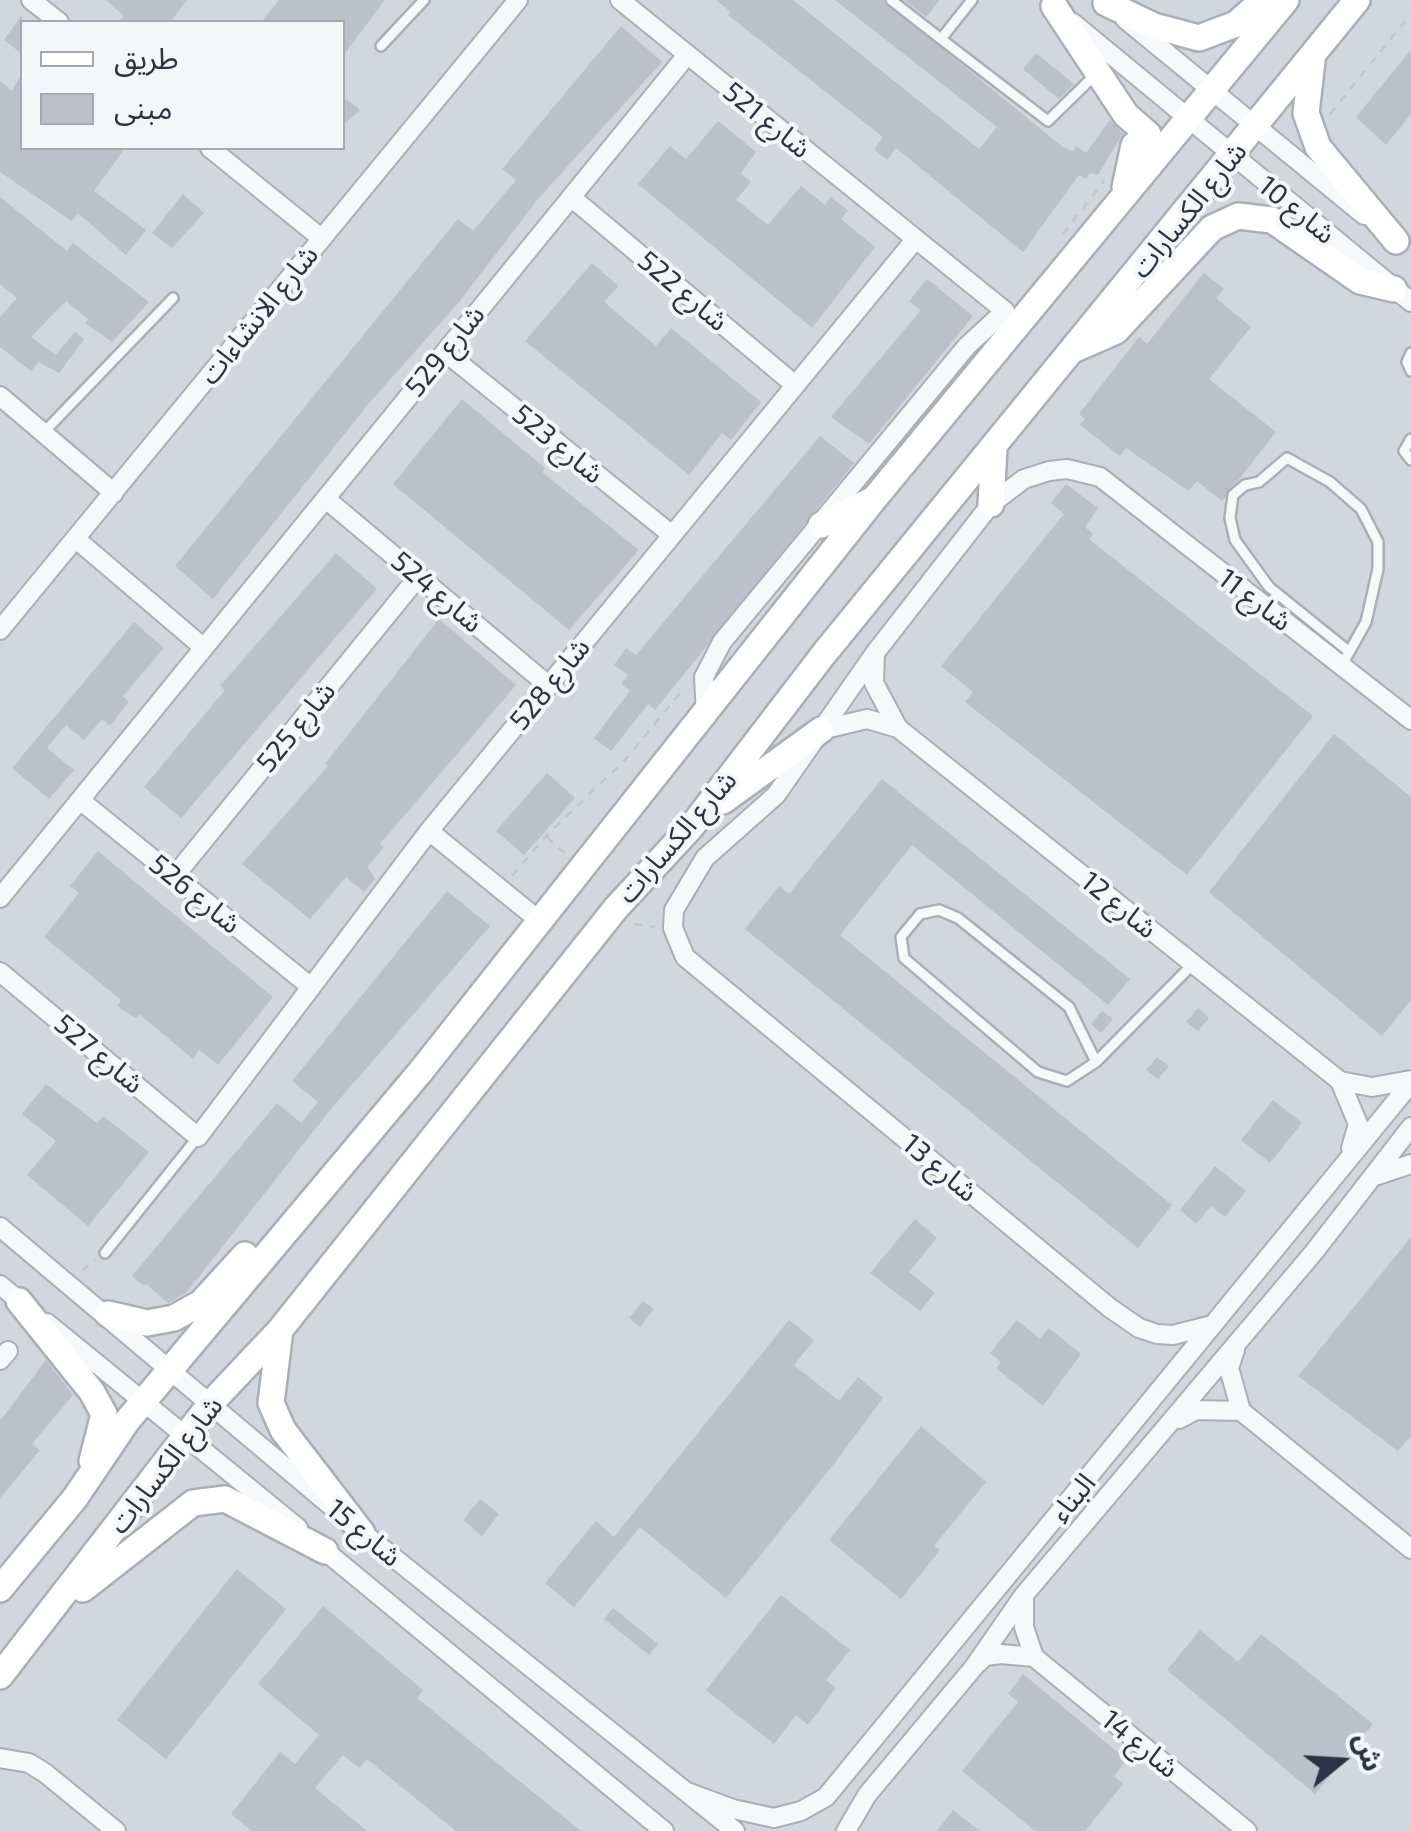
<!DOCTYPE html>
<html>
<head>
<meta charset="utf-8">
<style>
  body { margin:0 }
  #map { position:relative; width:1411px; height:1831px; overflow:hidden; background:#e4e7ec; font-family:"Exo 2","Noto Sans Arabic",sans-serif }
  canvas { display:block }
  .legend { position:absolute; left:20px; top:20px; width:325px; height:130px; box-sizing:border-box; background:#f4f6f9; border:2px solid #a4a8b1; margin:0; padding:12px 18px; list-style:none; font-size:30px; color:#2b3445 }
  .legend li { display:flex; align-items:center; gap:20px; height:50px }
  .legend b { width:50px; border:2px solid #a4a8b1 }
  .north { position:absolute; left:1291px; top:1711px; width:100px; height:100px; -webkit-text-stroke:8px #f4f6f9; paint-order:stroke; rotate:72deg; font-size:28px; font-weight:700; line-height:40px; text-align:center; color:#2b3445 }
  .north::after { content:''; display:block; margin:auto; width:35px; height:45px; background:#2b3445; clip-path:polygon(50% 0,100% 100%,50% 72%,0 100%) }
</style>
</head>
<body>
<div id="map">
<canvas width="1411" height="1831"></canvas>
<ul class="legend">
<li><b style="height:12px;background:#fff"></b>طريق</li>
<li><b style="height:28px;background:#bbc0ca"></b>مبنى</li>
</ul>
<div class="north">ش</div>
</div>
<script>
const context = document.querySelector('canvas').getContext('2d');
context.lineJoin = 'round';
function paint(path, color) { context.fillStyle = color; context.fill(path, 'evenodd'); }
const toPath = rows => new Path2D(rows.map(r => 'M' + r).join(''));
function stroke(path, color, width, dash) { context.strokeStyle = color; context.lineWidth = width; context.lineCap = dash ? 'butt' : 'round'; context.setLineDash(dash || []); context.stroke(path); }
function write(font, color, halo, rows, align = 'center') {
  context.font = font + ' "Exo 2","Noto Sans Arabic",sans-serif'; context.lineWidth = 8; context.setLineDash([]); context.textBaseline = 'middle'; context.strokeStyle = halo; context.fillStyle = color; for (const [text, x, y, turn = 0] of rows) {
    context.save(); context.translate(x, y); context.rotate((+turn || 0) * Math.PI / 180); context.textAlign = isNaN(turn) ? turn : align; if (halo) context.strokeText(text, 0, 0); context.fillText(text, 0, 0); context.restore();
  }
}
const built = toPath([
  [0,0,1411,0,1411,1831,0,1831],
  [22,22,342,22,342,148,22,148]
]);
const building = toPath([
  [106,0,187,0,170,22,118,22,124,16],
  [279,0,385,0,342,57,342,22,261,22],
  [716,0,793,0,979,149,997,127,835,0,883,0,1064,148,1073,151,1076,146,1086,153,1110,120,1123,134,1098,175,1090,173,1086,179,1079,175,1023,252,896,148,887,160,874,149,883,137,728,15,731,12],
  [904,0,940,0,926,17],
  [22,15,22,54,4,40],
  [621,26,662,62,538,199,459,302,370,402,213,599,175,566,458,219,473,231,516,180,502,169],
  [1411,50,1411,114,1386,145,1356,117],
  [1036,53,1074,84,1059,99,1023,69],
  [22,73,22,148,125,148,94,191,146,230,126,255,78,213,72,221,0,172,0,81,12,91],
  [342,96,360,110,342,126],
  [718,121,756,152,741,173,751,182,736,200,768,225,801,186,825,205,830,197,848,210,841,219,875,247,812,328,638,184,670,146,686,159],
  [183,194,204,213,172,248,152,233],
  [0,197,67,251,73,243,149,302,112,342,85,323,88,319,66,301,31,337,56,355,75,332,84,339,59,373,39,362,31,371,0,347,0,317,17,298,0,284],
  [592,263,618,286,604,302,656,346,671,328,761,402,731,440,722,433,689,475,525,341],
  [1204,273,1224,289,1216,298,1251,327,1209,379,1276,432,1222,501,1197,481,1189,491,1126,448,1120,456,1080,425,1085,419,1079,414,1139,337,1147,344],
  [927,279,973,316,869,444,831,417,921,310,909,301],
  [462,399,545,468,542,472,639,550,569,630,393,484],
  [820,436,854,463,655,710,648,704,611,751,594,738,630,691,621,684,628,675,614,665,626,648,636,655],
  [1066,484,1098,508,1085,527,1093,534,1089,539,1313,716,1187,875,965,702,973,692,941,666,1064,514,1051,503],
  [336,553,377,589,181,818,144,787,225,690,220,686],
  [439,619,516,685,380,844,384,847,367,867,375,879,364,892,346,877,310,919,242,864,328,766,325,764],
  [134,622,164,648,123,696,129,702,110,726,102,719,84,740,66,725,47,748,74,770,49,799,12,768],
  [1334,734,1411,797,1411,1000,1382,1036,1209,892],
  [547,773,575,798,524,855,496,831],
  [882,779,1130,979,1108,1005,912,845,840,935,1172,1205,1138,1248,745,929,779,886,789,894],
  [98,851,273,997,218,1065,199,1050,193,1059,139,1014,136,1018,117,1006,121,1000,44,937,79,893,70,886],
  [447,891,490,926,331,1109,186,1293,168,1303,146,1284,144,1286,132,1276,277,1103,301,1123,318,1102,292,1081],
  [1198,1008,1209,1018,1198,1031,1186,1022],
  [1102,1011,1113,1019,1101,1033,1091,1024],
  [1157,1057,1169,1066,1158,1079,1146,1070],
  [46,1084,97,1123,103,1116,149,1152,88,1226,27,1175,56,1141,22,1114],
  [1273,1100,1302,1123,1270,1163,1241,1140],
  [1215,1166,1246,1191,1225,1217,1211,1206,1196,1224,1180,1210],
  [915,1219,937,1238,909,1272,935,1293,920,1311,870,1273],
  [1411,1237,1411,1436,1398,1451,1298,1376],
  [643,1301,654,1309,640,1327,629,1318],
  [789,1320,814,1340,794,1365,839,1401,858,1377,883,1398,833,1465,726,1598,640,1527,574,1607,545,1583,596,1521,614,1537],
  [1017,1320,1040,1339,1049,1328,1081,1354,1043,1406,996,1368,1001,1362,990,1353],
  [46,1360,73,1395,32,1444,40,1450,0,1498,0,1421],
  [921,1426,986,1482,934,1546,940,1550,901,1599,829,1540],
  [480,1499,499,1514,482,1536,463,1520],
  [237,1569,286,1609,166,1759,117,1720],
  [781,1595,850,1650,826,1680,836,1688,808,1725,796,1715,774,1744,706,1690],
  [323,1606,423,1690,417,1698,581,1831,456,1831,367,1759,359,1768,343,1755,315,1788,367,1831,252,1831,231,1814,280,1752,295,1764,319,1735,258,1684],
  [613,1608,658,1644,649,1655,604,1619],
  [1200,1630,1238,1662,1261,1634,1373,1724,1315,1794,1167,1670],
  [1023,1674,1127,1760,1114,1776,1123,1784,1085,1831,1035,1831,962,1771,1018,1702,1008,1694],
  [953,1810,980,1831,937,1831]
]);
const path = toPath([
  [1330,114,1411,14],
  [1063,234,1104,181],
  [547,837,567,855],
  [512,876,546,836,627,758,685,687],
  [634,924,655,927],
  [82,1270,96,1260]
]);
const lane = toPath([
  [891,0,941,39,972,0],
  [941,39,1048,121,1097,73],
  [381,46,424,0],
  [1411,353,1407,362,1411,371],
  [45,431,173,298],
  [1411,439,1404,451,1411,460],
  [1342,665,1366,622,1378,569,1378,542,1361,509,1330,482,1287,458,1259,482,1245,485,1233,495,1230,518,1235,540,1269,587,1347,650],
  [1096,1062,1069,1007,958,918,939,910,920,914,901,937,904,958,1038,1072,1067,1081,1096,1062,1193,964],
  [105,1253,197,1138]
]);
const street = toPath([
  [31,0,59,22],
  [620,0,1005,311,967,346,722,642,704,677,706,717],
  [1125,19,1364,215],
  [1073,23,1411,302],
  [210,148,321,238],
  [571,197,795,385],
  [445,352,672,535],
  [0,396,114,493],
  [326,499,549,686],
  [76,539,204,648],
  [0,630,518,0],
  [875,653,874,683,898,728,1340,1081,1358,1124,1351,1148],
  [821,730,867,719,898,728],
  [80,800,311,987],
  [429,831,541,922],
  [173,878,418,577],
  [0,898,687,55],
  [0,972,198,1137,429,831,914,241],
  [1340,1081,1372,1087,1411,1080],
  [1375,1176,1411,1164],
  [0,1227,330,1505],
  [0,1285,27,1307],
  [47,1323,298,1528],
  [1212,1325,1173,1335,1157,1334,1139,1328,1110,1308,685,957,673,928,674,910,705,858,776,795,875,653,991,504,1024,479,1049,471,1067,469,1100,477,1411,720],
  [1235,1350,1229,1368,1241,1411,1411,1549],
  [0,1360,8,1351],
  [1179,1419,1196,1410,1241,1411],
  [353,1525,735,1831],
  [318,1545,664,1831],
  [1024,1595,1024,1627,1034,1657],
  [978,1663,985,1656,1001,1654,1034,1657,1247,1831],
  [0,1758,29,1763,45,1773,116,1831],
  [687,1792,733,1809,774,1818,801,1811,826,1797,1411,1083],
  [846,1831,867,1795,974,1667,1024,1595,1314,1252,1411,1127]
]);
const secondary = toPath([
  [1106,3,1154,26,1199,38,1236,24,1263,0],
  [1054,6,1126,115,1148,134,1134,145,1125,187],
  [1312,61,1306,113,1318,147,1396,241],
  [1075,349,1116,331,1212,228,1238,216,1272,220,1360,281,1394,289],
  [991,504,994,447],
  [821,525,870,501],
  [723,801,821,730],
  [19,1301,92,1392,104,1414,92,1461],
  [108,1314,147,1323,174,1318,201,1303,245,1255],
  [280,1330,271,1403,283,1430,362,1533],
  [0,1589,75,1498,127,1421,421,1071,874,499,1286,0],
  [83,1589,193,1503,225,1499,325,1551],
  [0,1676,212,1402,280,1330,616,908,692,826,823,655,1357,0]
]);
const streetNames = [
  ["شارع 521",767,120,39],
  ["شارع الكسارات",1189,210,-51],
  ["شارع 10",1297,210,39],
  ["شارع 522",683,291,40],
  ["شارع الانشاءات",259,315,-51],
  ["شارع 529",445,351,-51],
  ["شارع 523",558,444,39],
  ["شارع 524",437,592,40],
  ["شارع 11",1255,600,37],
  ["شارع 528",550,684,-51],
  ["شارع 525",296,727,-51],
  ["شارع الكسارات",677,837,-49],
  ["شارع 526",195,894,39],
  ["شارع 12",1119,905,39],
  ["شارع 527",99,1054,40],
  ["شارع 13",940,1168,40],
  ["شارع الكسارات",166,1465,-52],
  ["البناء",1073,1498,-51],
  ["شارع 15",364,1533,40],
  ["شارع 14",1140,1744,39]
];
paint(built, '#d2d6de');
paint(building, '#bbc0ca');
stroke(lane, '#a9aeb7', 14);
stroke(street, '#a9aeb7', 22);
stroke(secondary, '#a9aeb7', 30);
stroke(path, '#c2c5cb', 2.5, [8, 8]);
stroke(lane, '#f7f8fa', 9);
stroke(street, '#f7f8fa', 18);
stroke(secondary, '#fff', 25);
write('28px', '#2b3445', '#f4f6f9', streetNames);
</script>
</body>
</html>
